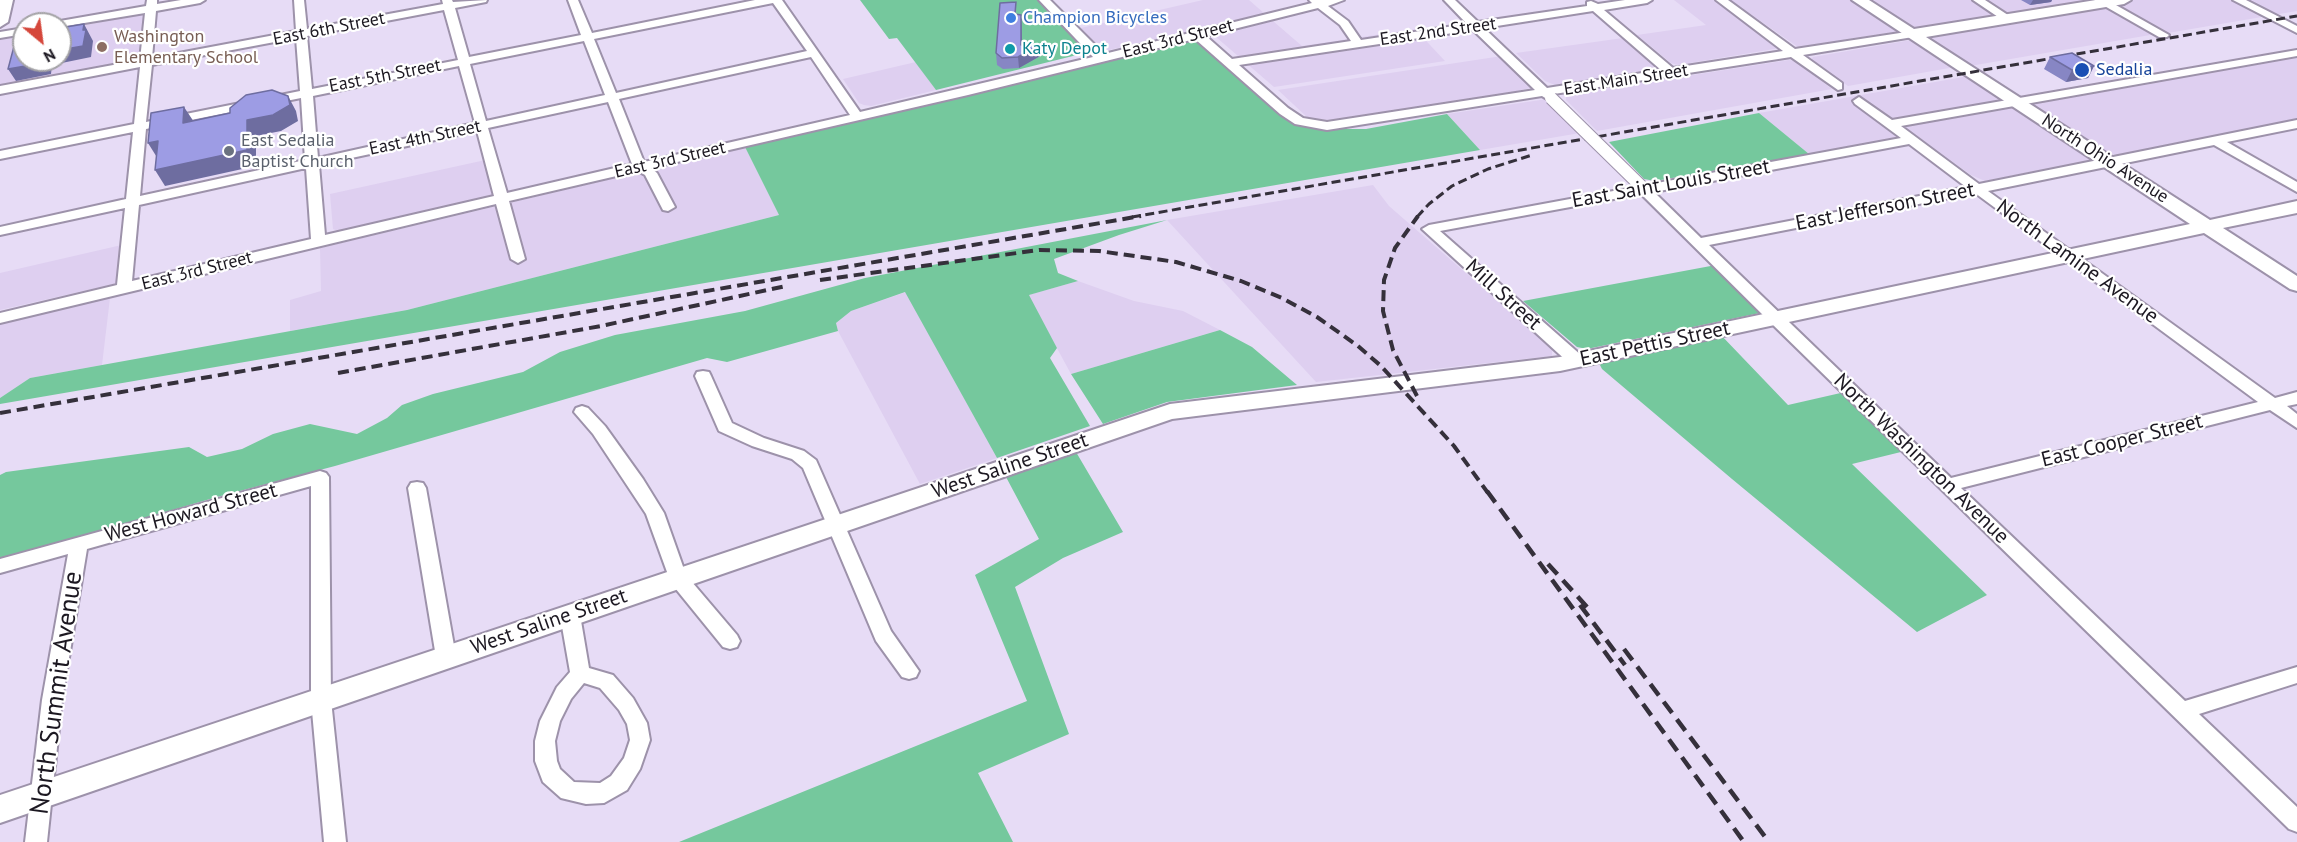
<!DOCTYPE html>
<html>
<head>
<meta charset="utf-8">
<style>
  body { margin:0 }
  #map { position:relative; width:2297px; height:842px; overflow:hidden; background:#e7dcf6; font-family:"PT Sans",sans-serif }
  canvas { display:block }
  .north { position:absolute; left:12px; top:12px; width:60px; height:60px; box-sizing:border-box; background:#fff; border:2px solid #a4a3a6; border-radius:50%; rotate:151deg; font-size:16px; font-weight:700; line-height:24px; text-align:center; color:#1c1821 }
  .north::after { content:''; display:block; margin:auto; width:21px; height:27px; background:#d5473b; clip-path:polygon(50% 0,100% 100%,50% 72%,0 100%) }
</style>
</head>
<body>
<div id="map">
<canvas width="2297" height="842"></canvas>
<div class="north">N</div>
</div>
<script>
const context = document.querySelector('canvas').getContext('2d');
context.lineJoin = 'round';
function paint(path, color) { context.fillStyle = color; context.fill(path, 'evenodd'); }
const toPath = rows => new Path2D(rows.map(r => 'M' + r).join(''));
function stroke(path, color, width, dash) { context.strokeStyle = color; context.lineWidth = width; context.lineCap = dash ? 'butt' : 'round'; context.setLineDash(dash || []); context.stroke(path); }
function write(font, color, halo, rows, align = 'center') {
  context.font = font + ' "PT Sans",sans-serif'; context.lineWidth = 4.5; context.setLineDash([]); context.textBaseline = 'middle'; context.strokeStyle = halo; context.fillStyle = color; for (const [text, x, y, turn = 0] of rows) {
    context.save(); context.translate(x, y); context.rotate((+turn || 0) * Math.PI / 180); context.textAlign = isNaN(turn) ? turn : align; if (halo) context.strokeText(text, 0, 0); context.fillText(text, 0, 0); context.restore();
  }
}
const built = toPath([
  [1203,0,1249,0,1265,14,1109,50,1098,46,1081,28],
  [1674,0,1718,0,1780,48,1678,65,1671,63,1637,35,1706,25],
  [1730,0,2093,0,2156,34,1970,66,1914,29,1798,47],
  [2108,0,2297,0,2297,11,2168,33],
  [145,12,142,60,0,87,0,37,24,33,24,60,60,60,60,26],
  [1273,21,1302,46,1415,29,1445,61,1274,87,1216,37,1217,35],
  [1623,38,1655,65,1656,68,1555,85,1545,81,1516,53],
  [1911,40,1955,67,1848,86,1811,60,1813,57],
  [1502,56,1531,85,1531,88,1458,103,1329,123,1308,118,1278,90],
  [2297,57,2297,121,2117,155,2105,152,2034,104],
  [1789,60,1795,61,1832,89,1597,131,1566,100,1566,97,1571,94],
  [916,62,936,90,871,106,864,105,859,103,843,79],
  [1969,76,2091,155,2091,160,1985,181,1971,175,1915,135,1809,154,1759,113],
  [1547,99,1586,132,1480,150,1447,114],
  [745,147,779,215,407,310,290,331,290,300,321,291,320,248],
  [490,159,494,195,338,231,333,229,330,194],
  [1373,185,1389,206,1552,348,1552,356,1316,382,1167,220],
  [126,244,121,279,114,284,0,310,0,273],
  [1078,281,1134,301,1183,311,1220,330,1071,374,1028,295],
  [906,292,997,458,920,484,838,331,836,323,851,311],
  [110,298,102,365,30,378,0,398,0,324]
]);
const green = toPath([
  [860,0,1040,0,1089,52,936,90,897,38,889,39],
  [1198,39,1295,116,1325,129,1366,129,1447,114,1480,150,0,404,0,398,30,378,407,310,779,215,745,147],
  [1759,113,1809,154,1655,181,1644,179,1609,142],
  [1167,220,1119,235,1054,259,1058,273,1078,281,1029,295,1057,348,1050,358,1090,426,997,458,905,292,851,311,836,323,838,331,727,362,707,358,335,466,217,497,0,560,0,475,6,472,189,447,207,457,242,449,273,434,310,424,357,434,387,418,402,405,433,394,523,372,560,352,615,335,745,311,865,278],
  [1716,265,1760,308,1760,313,1587,349,1577,347,1523,301],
  [1220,330,1252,347,1297,385,1167,402,1103,424,1071,374],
  [1719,333,1788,405,1845,392,1905,451,1852,464,1987,595,1917,632,1732,479,1602,369,1600,365,1603,359],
  [1076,452,1123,532,1063,558,1015,587,1069,734,978,773,1013,842,679,842,1027,701,975,575,1039,539,1006,477]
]);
const street = toPath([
  [147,0,157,0,157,4,181,0,205,0,200,3,156,11,152,58,296,31,294,0,304,0,307,29,443,4,442,0,452,0,453,2,487,0,486,2,455,8,469,57,581,35,568,0,578,0,592,33,755,0,782,0,860,112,1093,57,1039,0,1050,0,1104,54,1312,3,1309,0,1344,0,1328,6,1348,21,1361,40,1467,24,1444,0,1455,0,1478,22,1587,6,1587,2,1591,1,1598,4,1625,0,1652,0,1647,3,1604,10,1673,68,1783,51,1716,0,1728,0,1795,49,1913,31,1919,34,1913,37,1803,55,1842,83,1842,89,1838,90,1791,57,1554,94,1556,97,1550,101,1542,96,1327,130,1295,124,1280,114,1195,39,968,95,651,168,657,173,675,207,668,211,663,210,645,175,638,171,509,201,525,259,518,263,511,259,496,204,0,323,0,313,117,285,125,208,0,235,0,227,126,199,133,132,0,159,0,151,134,124,140,67,0,94,0,86,140,60,145,13,60,27,60,24,54,24,60,21,146,6,147,0],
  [773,3,807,51,616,93,594,39,773,3],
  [1318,8,1340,25,1351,41,1232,59,1206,36,1318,8],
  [444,10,458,60,312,89,307,36,444,10],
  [1593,11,1661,70,1547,88,1484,28,1593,11],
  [1473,30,1535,90,1327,122,1303,118,1288,108,1239,65,1473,30],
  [296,38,300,91,146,122,152,65,296,38],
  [584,41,605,95,486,121,470,64,584,41],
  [811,57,850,115,644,162,619,99,811,57],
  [459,66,475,123,318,158,313,96,459,66],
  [301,98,305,160,140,196,146,129,301,98],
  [608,102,632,164,507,193,488,128,608,102],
  [477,131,494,196,325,235,319,165,477,131],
  [306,168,311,239,132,281,139,205,306,168],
  [1973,0,1985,0,2014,19,2008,22,2004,21,1973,0],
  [2094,0,2107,0,2169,35,2167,37,2159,37,2094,0],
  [2233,0,2246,0,2297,26,2297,33,2233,0],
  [24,28,24,34,0,38,0,32,24,28],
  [2297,50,2297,56,1901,126,1979,184,2297,120,2297,128,2227,142,2297,182,2297,192,2214,145,1988,191,2275,398,2297,392,2297,404,2287,406,2297,414,2297,428,2270,410,1961,488,2185,701,2297,667,2297,683,2199,714,2297,807,2297,832,2289,829,1770,322,1641,194,1440,231,1582,356,1584,360,1576,365,1570,364,1422,229,1429,225,1901,138,1855,104,1853,101,1859,97,1892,120,2297,50],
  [1909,144,1966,187,1701,238,1654,192,1909,144],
  [1975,193,2258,402,1951,478,1709,245,1975,193],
  [703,371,709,372,711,376,732,423,764,438,804,451,816,460,891,631,919,671,916,677,909,679,902,677,876,641,803,468,792,459,752,446,719,431,695,376,697,372,703,371],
  [582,406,588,408,605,426,643,479,664,513,686,575,737,635,740,641,737,647,730,649,723,647,671,583,646,514,593,434,574,412,576,408,582,406],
  [320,471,326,473,329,477,331,700,346,842,324,842,311,700,311,486,87,549,62,700,47,842,25,842,42,700,68,554,0,573,0,559,320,471],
  [417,482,423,483,426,488,456,657,453,663,446,665,439,663,436,657,408,488,411,483,417,482],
  [570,607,577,610,580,615,589,668,613,675,633,698,647,723,650,740,640,769,627,790,604,803,586,804,561,798,543,782,535,761,535,741,540,721,557,687,570,672,560,615,563,610,570,607],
  [584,683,600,688,619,710,627,724,630,740,624,758,611,776,600,783,574,782,560,769,557,761,555,741,560,721,571,699,584,683]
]);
const secondary = toPath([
  [0,0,13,0,8,22,0,27,0,0],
  [1852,0,1869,0,1914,29,2096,0,2131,0,2124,4,1926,37,2210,220,2297,201,2297,213,2223,228,2297,276,2297,291,2290,289,2204,233,1560,371,1172,419,0,823,0,795,1170,404,1560,357,2190,224,1852,0]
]);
const railFar2 = toPath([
  [1132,217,2297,16],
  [1417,217,1429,204,1452,186,1488,169,1532,155]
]);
const railFar1 = toPath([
  [820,280,1039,250,1099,251,1176,262,1241,281,1282,298,1317,317,1358,346,1381,366,1454,446,1488,493],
  [338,373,601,326,786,286],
  [1417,396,1393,350,1383,311,1384,280,1395,248,1418,216],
  [0,413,1141,216]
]);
const rail = toPath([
  [1487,491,1744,842],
  [1548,564,1588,608],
  [1580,605,1625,665],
  [1624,649,1769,842]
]);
const streetBridge = toPath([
  [1551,98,1644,189]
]);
const wall = toPath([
  [2021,0,2052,0,2051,2,2030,5],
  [1016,14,1021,15,1022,45,1042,55,1019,68,1003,69,997,65,996,53],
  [2050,57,2094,66,2088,78,2066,82,2044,69]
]);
const shadedWall = toPath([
  [2033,0,2052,0,2051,2,2030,5],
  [1021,15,1022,55,1041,44,1042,55,1019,68,1018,57,1021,45],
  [84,24,93,41,91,57,52,65,51,74,16,81,8,69,44,60,60,60,60,50,83,30],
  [2094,66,2088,78,2066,82,2072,70],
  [288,96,296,111,298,121,281,131,256,136,256,166,165,186,155,170,247,120],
  [184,107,194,122,183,123],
  [158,141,158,159,148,143]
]);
const building = toPath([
  [1016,2,1015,14,1021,15,1021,45,1041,44,1018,57,1002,58,996,53,1000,3,1016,2],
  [84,24,83,30,86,30,83,46,60,50,60,28,84,24],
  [24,34,24,60,44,60,43,63,8,69,17,35,24,34],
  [2072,53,2094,66,2072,70,2050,57,2072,53],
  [272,90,288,96,290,105,273,115,247,120,247,150,155,170,158,141,148,143,151,113,184,107,183,123,230,113,230,108,246,95,272,90]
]);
const markers = [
  [1011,18,6,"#3f7fe0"],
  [102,47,6,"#8d6e63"],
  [1010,49,6,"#0f9aa8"],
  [2082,70,8,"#1a4fb4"],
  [229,151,6,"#6b7280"]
];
const farShopnames = [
  ["Champion Bicycles",1023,18]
];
const farStreetnames = [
  ["East 6th Street",329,29,-11],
  ["East 2nd Street",1438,32,-8],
  ["East 3rd Street",1178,39,-14],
  ["East 5th Street",385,76,-11],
  ["East Main Street",1626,80,-9],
  ["East 4th Street",425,138,-12],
  ["North Ohio Avenue",2105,159,33],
  ["East 3rd Street",670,160,-13],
  ["East 3rd Street",197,271,-14]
];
const farEducationnames = [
  ["Washington",114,37],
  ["Elementary School",114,58]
];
const farCulturenames = [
  ["Katy Depot",1022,49]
];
const farTransitnames = [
  ["Sedalia",2096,70]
];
const farWorshipnames = [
  ["East Sedalia",241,141],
  ["Baptist Church",241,162]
];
const streetNames = [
  ["East Saint Louis Street",1671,184,-10],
  ["East Jefferson Street",1885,207,-11],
  ["North Lamine Avenue",2077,262,36],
  ["Mill Street",1503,295,42],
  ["East Pettis Street",1655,344,-12],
  ["East Cooper Street",2122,441,-14],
  ["North Washington Avenue",1921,459,44],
  ["West Saline Street",1010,466,-19],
  ["West Howard Street",191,513,-15],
  ["West Saline Street",549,622,-19]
];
const nearStreetnames = [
  ["North Summit Avenue",57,693,-82]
];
paint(built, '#decff0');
paint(green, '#75c89d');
stroke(street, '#9d92aa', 4);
stroke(secondary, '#9d92aa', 4);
paint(street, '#fff');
paint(secondary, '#fff');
stroke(railFar2, '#35303b', 3, [9, 4.5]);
stroke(railFar1, '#35303b', 4, [11, 6]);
stroke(rail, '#35303b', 4.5, [14, 8]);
stroke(streetBridge, '#9d92aa', 14, []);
stroke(streetBridge, '#fff', 12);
paint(wall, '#8786c4');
paint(shadedWall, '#6e6da0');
paint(building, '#9d9ce4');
stroke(building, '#6e6da0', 1.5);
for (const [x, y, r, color] of markers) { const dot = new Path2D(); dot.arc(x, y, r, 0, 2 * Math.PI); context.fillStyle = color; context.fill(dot); stroke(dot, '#fff', 2); }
write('18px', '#366cbe', '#fff', farShopnames, 'left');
write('18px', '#1c1821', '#fff', farStreetnames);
write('18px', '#785e54', '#fff', farEducationnames, 'left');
write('18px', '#0d838f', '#fff', farCulturenames, 'left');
write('18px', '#164399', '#fff', farTransitnames, 'left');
write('18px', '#5b616d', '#fff', farWorshipnames, 'left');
write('21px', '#1c1821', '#fff', streetNames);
write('26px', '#1c1821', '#fff', nearStreetnames);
</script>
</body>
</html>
